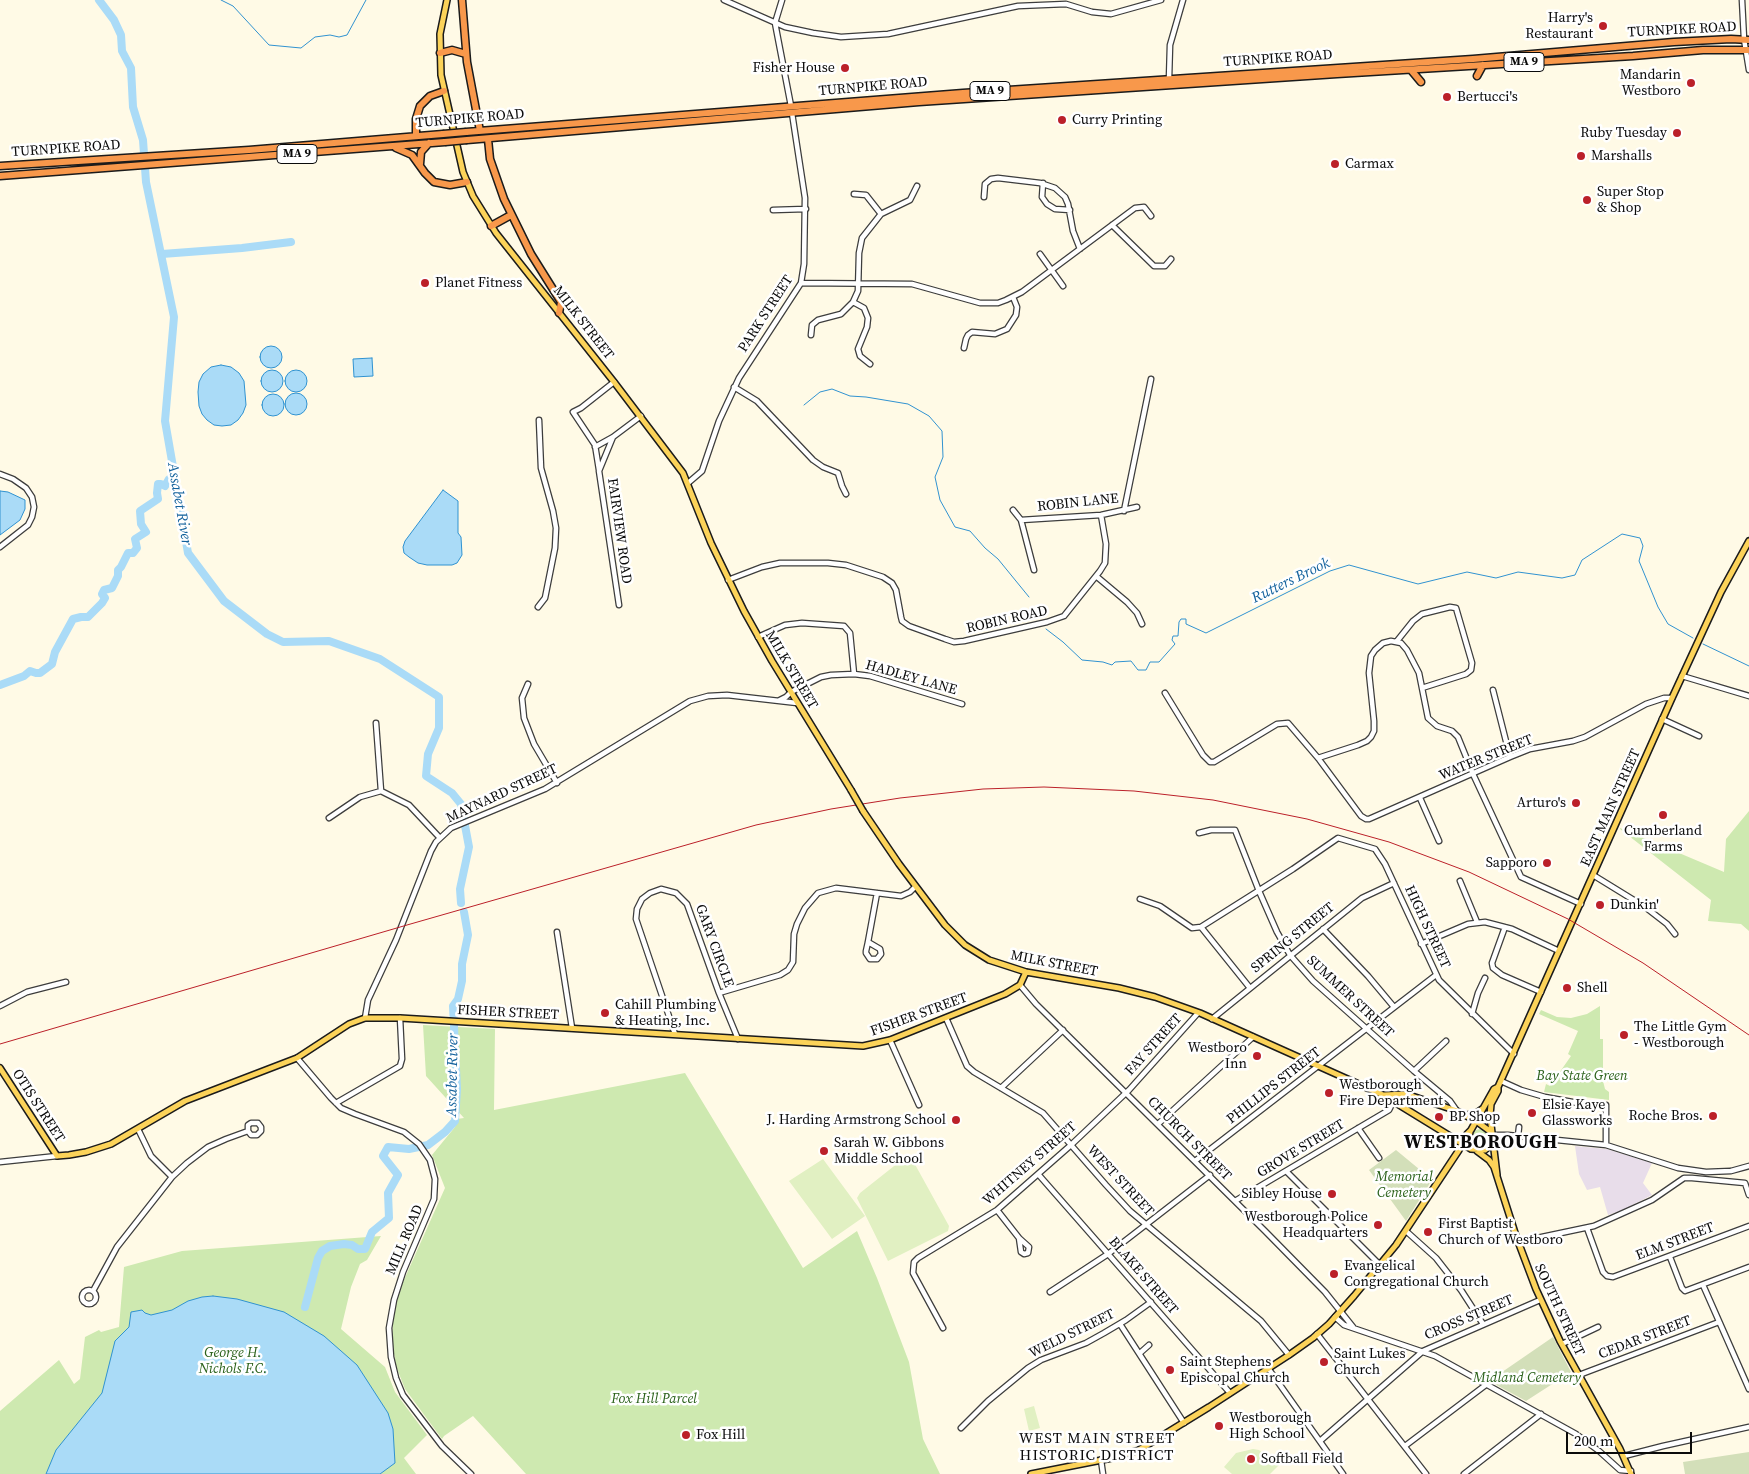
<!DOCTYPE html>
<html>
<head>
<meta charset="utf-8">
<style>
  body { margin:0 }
  #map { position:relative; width:1749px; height:1474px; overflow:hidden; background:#fffae6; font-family:"Source Serif 4",serif }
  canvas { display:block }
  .scale { position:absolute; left:1566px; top:1432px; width:126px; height:22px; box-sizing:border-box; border:2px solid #0a0a0a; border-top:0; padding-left:6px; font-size:15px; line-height:18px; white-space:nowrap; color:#0a0a0a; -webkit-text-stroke:4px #fff; paint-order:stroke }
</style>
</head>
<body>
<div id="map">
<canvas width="1749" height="1474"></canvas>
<div class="scale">200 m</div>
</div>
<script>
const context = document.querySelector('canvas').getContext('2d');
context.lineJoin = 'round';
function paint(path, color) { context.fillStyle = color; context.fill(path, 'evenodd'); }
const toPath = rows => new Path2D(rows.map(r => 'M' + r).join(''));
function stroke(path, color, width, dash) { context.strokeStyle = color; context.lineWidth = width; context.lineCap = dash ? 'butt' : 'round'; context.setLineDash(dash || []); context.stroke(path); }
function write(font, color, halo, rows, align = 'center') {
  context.font = font + ' "Source Serif 4",serif'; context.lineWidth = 5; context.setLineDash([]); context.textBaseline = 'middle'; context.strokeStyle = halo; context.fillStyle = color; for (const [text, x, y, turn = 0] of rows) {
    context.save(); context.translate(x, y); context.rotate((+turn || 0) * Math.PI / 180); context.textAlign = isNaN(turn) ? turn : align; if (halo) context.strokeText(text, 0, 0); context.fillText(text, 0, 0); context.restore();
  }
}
const industrial = toPath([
  [1575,1146,1607,1149,1652,1163,1643,1183,1652,1195,1623,1210,1608,1215,1600,1187,1587,1190,1579,1174]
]);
const green = toPath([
  [1749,811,1749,931,1741,924,1708,921,1711,900,1620,829,1620,828,1724,872,1726,839],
  [1600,1006,1600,1039,1603,1039,1603,1081,1605,1089,1609,1092,1609,1100,1544,1092,1546,1084,1550,1086,1571,1056,1568,1054,1578,1031,1539,1014,1541,1010,1557,1017,1571,1018,1587,1014],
  [423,1025,495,1029,494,1110,685,1073,803,1268,857,1231,877,1278,909,1362,923,1439,940,1474,526,1474,473,1416,444,1436,442,1439,405,1389,396,1366,392,1341,393,1317,399,1291,445,1188,432,1155,455,1127,457,1119,464,1118,426,1076],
  '1471 1138a9 9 0 1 1 18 0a9 9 0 1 1-18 0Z',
  [381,1236,367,1260,360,1264,351,1287,341,1329,385,1367,395,1392,427,1435,404,1458,416,1474,0,1474,0,1411,59,1360,74,1384,80,1379,85,1337,99,1330,101,1332,119,1327,124,1267,182,1251]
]);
const cemetery = toPath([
  [1396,1150,1419,1169,1421,1173,1432,1180,1406,1221,1369,1170],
  [1553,1337,1571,1372,1526,1401,1489,1381],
  [1749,1452,1749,1474,1685,1474,1683,1462]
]);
const pitch = toPath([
  [823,1159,865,1216,832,1239,789,1181],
  [903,1159,912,1159,949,1226,948,1231,888,1261,857,1198,860,1193],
  [1034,1406,1040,1428,1029,1431,1024,1409],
  [1253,1449,1259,1450,1279,1465,1270,1474,1232,1474,1224,1467,1236,1453]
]);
const water = toPath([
  '260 357a11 11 0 1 1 22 0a11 11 0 1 1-22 0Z',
  [372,358,373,376,354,377,353,359,372,358],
  [221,365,231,367,239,373,244,381,246,405,243,413,238,420,231,425,222,426,214,425,207,420,202,414,199,406,198,392,199,382,203,374,211,367,221,365],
  '261 381a11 11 0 1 1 22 0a11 11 0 1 1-22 0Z',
  '285 381a11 11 0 1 1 22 0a11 11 0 1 1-22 0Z',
  '285 404a11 11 0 1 1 22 0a11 11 0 1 1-22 0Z',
  '262 405a11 11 0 1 1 22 0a11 11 0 1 1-22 0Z',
  [443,490,458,501,458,533,461,537,462,555,457,563,452,565,427,565,418,563,409,557,404,553,403,547,405,541,443,490],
  [0,491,8,492,25,500,25,509,20,520,0,535,0,491],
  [213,1296,237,1299,284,1312,324,1336,357,1365,388,1413,393,1429,395,1463,380,1474,46,1474,56,1450,102,1393,115,1341,129,1327,131,1312,142,1310,145,1313,151,1315,172,1310,188,1301,202,1297,213,1296]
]);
const stream = toPath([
  [221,0,233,6,269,45,301,48,315,37,330,35,339,37,347,35,366,0],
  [804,405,820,392,832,389,850,396,866,397,908,404,929,416,942,431,943,457,935,477,940,500,955,527,970,531,985,548,998,559,1029,597],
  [1046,629,1063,642,1082,660,1103,662,1112,665,1115,662,1131,661,1138,670,1146,670,1150,662,1159,662,1175,644,1172,640,1173,636,1178,636,1179,622,1181,619,1186,619,1186,624,1206,633,1330,571,1349,565,1418,584,1467,572,1496,578,1518,572,1562,578,1575,575,1582,560,1622,534,1640,538,1643,546,1639,561,1658,607,1668,624,1693,638],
  [1703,644,1749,666]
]);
const river = toPath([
  [99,0,114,20,121,35,122,51,131,68,133,107,143,140,146,182,174,317,165,421,188,553,224,601,267,634,283,642,329,641,380,659,439,697,439,728,428,754,426,776,452,793,461,804,469,847,460,889,461,903],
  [162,254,242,248,291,242],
  [0,685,24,676,30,671,36,673,40,673,52,664,55,652,73,619,81,617,88,617,102,603,105,598,102,594,104,590,112,588,118,576,118,570,121,567,128,553,133,553,137,548,135,539,146,532,141,524,140,511,158,499,157,493,158,484,161,484,165,486,169,479,175,476],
  [305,1307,318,1258,322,1251,330,1246,344,1244,352,1245,358,1249,365,1249,372,1232,389,1218,388,1193,398,1175,383,1156,388,1147,409,1149,428,1145,445,1132,455,1121,457,1089,453,1006,458,999,462,981,462,964,468,935,464,912]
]);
const minor = toPath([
  [724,0,785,27,813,33,841,37,888,34,1018,6,1066,4,1092,12,1111,14,1161,0],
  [782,0,775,23,791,106],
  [1742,0,1744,39,1749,70],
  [1169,79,1170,45,1183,0],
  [1043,183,1042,197,1047,204,1055,209,1070,210],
  [854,194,866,195,881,214],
  [984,197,985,184,991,179,998,178,1040,183,1055,188,1065,197,1068,204,1073,231,1080,249],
  [773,210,806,209],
  [1112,225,1154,266,1165,266,1171,259],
  [1040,254,1063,286],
  [801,283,912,284,980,303,998,303,1006,300,1022,292,1135,208,1144,207,1151,216],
  [853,302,864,308,868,318,867,327,858,349,860,356,870,364],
  [811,335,812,325,818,320,841,314,853,302,858,291,859,253,862,238,881,214,910,200,917,186],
  [964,348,966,339,968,335,972,332,995,334,1007,329,1016,315,1017,307,1013,297],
  [734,387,757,401,813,460,823,467,838,473,842,486,846,494],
  [595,447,613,437],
  [599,470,595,445,573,412,581,408,614,382],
  [0,474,13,479,26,488,32,497,34,507,32,517,28,525,0,547],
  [688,483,702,471,719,421,739,378,801,283,804,264,805,198,792,113],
  [1013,510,1021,520,1034,570],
  [1124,511,1151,379],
  [1021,520,1101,515,1137,507],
  [1096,576,1127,602,1137,613,1142,624],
  [728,580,762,567,780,563,828,563,846,565,883,577,892,583,896,590,901,617,902,621,909,626,945,639,954,642,964,641,1047,622,1064,616,1100,571,1105,563,1106,544,1101,515],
  [619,605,599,471,613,437,641,416],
  [538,607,545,598,555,548,556,528,553,511,541,468,539,420],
  [758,637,785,625,802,623,844,626,850,633,854,674,831,675,821,677,791,692,786,697,780,700],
  [1397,641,1413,621,1422,614,1450,607,1456,608,1472,663,1471,670,1466,674,1422,688],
  [854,674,870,676,962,704],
  [1682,676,1749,696],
  [528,684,522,698,524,718,534,744,557,783],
  [1493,690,1510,757],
  [1165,693,1203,755,1210,762,1214,762,1277,724,1288,723,1318,758,1361,816,1366,819,1369,819,1510,757,1530,749,1573,741,1585,737,1646,704,1664,698,1672,698],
  [1662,719,1699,736],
  [376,723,381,791],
  [1318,758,1358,745,1367,741,1371,737,1374,731,1374,721,1369,673,1371,656,1375,650,1383,643,1391,641,1401,643,1407,650,1419,673,1428,718,1437,726,1452,731,1458,737,1473,774,1521,877,1581,904],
  [1420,798,1439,841],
  [329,818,360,797,381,791,409,805,440,838],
  [1199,833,1211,830,1235,830,1259,891,1277,932,1290,955,1313,981,1414,1071,1450,1101,1457,1111],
  [1593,875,1645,907,1667,924,1675,934],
  [1460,881,1477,922],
  [1140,899,1160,906,1192,928,1201,927],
  [1201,927,1293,869,1338,838,1375,849,1385,864,1439,980,1514,1054],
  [1201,927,1250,988],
  [1505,927,1492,963,1493,968,1502,975,1541,992],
  [1323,929,1368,976,1394,1007],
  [557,932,572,1028],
  [868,942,880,949,881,954,877,959,870,959,866,953,866,951,868,942,877,893],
  [1421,944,1468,924,1485,922,1512,929,1559,951],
  [1020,985,1036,1004,1265,1231,1325,1292,1353,1327],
  [719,993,780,975,788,970,793,962,794,934,797,924,805,908,818,893,836,888,901,896,910,892,915,887],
  [0,1006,27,992,66,982],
  [1472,1014,1478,993,1485,978],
  [365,1018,368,1000,396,940,431,851,436,842,451,828,545,789,690,701,708,696,727,695,797,703],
  [946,1018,967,1066,974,1072,1043,1113,1106,1185,1130,1211,1261,1321,1289,1355],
  [1212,1019,1362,898,1394,883],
  [675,1034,636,919,637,909,642,899,650,893,661,889,676,893,687,904,719,993,738,1039],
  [890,1040,919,1105],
  [297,1058,331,1098,341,1108,355,1114,404,1132,419,1144,430,1160,435,1179,434,1199,403,1272,394,1300,389,1328,391,1357,396,1378,403,1395,442,1446,471,1474],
  [1414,1071,1446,1041],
  [1501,1081,1521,1090,1545,1097,1578,1103,1606,1105,1606,1145],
  [1001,1088,1063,1030],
  [336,1103,400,1066,402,1059,400,1018],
  [1158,1124,1253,1037],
  [1358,1128,1379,1158],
  [138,1129,151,1156,172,1177,187,1163,208,1147,226,1139,248,1131,248,1125,251,1123,258,1123,261,1127,261,1131,257,1135,251,1135,248,1131],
  [1493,1135,1508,1135,1606,1145,1678,1168,1706,1172,1731,1171,1749,1166],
  [1518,1136,1519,1127],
  [1195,1161,1436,975],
  [0,1162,57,1156],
  [1286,1171,1380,1265],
  [1038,1174,1230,1393],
  [1235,1201,1389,1110,1397,1094],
  [997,1210,1019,1238,1021,1252,1024,1254,1028,1253,1029,1247,1019,1238],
  [1587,1228,1603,1272,1607,1276,1613,1277,1749,1226],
  [1406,1231,1436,1258,1461,1290,1483,1324],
  [1518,1242,1594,1226,1652,1200,1684,1178,1692,1178,1745,1183,1749,1195],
  [1670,1257,1682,1288,1685,1291,1749,1267],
  [1703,1285,1749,1389],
  '82 1297a7 7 0 1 1 14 0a7 7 0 1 1-14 0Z',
  [93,1291,117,1247,172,1177],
  [1050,1292,1108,1254,1210,1175],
  [1335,1317,1344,1325,1435,1356,1576,1434,1599,1451,1620,1470,1631,1471],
  [1120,1324,1184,1423],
  [943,1328,913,1273,914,1262,918,1258,997,1210,1071,1145,1129,1090,1198,1013],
  [1317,1334,1426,1474],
  [1562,1344,1598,1327],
  [1140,1353,1149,1345],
  [1268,1368,1343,1474],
  [1579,1375,1719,1322],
  [961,1428,988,1401,1028,1368,1041,1360,1086,1343,1104,1333,1126,1320,1151,1302],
  [1320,1441,1423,1351,1540,1300],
  [1405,1446,1487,1384],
  [1624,1456,1663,1446,1749,1427],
  [1101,1460,1103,1474],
  [1464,1474,1541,1414]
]);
const major = toPath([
  [447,0,440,34,441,75,463,172,473,196,496,233,614,382,683,473,711,543,744,611,772,661,851,790],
  [863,811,899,864,945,925,965,945,989,960,1026,972,1119,988,1155,997,1200,1013,1383,1095,1471,1149,1485,1150,1490,1146,1493,1141],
  [0,1068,57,1156,69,1155,86,1152,111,1144,185,1101,297,1058,349,1024,365,1018,400,1018,863,1046,890,1040,1005,994,1020,985,1026,972],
  [1384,1095,1406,1094,1457,1111,1476,1121,1491,1132],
  [1466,1115,1475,1114,1482,1109],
  [1470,1132,1468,1141,1473,1149],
  [1477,1151,1489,1160,1494,1167,1516,1236,1536,1289,1560,1341,1620,1449,1631,1474],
  [1497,1175,1490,1116,1491,1104,1498,1091,1498,1087,1672,698,1721,592,1749,541],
  [1031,1474,1112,1458,1139,1450,1209,1407,1289,1355,1313,1338,1329,1324,1354,1296,1396,1245,1459,1150,1467,1134,1471,1130,1494,1089,1498,1087]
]);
const highway = toPath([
  [462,0,467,62,480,131],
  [440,53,452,50,466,54],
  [1411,70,1421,82],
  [1477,76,1483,65],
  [466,132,963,93,1473,59,1674,42,1731,39,1749,40],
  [416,136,416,119,420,106,430,96,444,91],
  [488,139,490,159,504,199,531,254,561,302,559,313],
  [467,140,919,102,1337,74,1633,56,1703,50,1749,50],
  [396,148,412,155,425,173,434,182,450,185,467,182],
  [420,164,421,152,429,143],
  [0,166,249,150,443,134],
  [0,176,445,142],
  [491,226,511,215]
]);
const rail = toPath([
  [0,1044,407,925,756,825,831,809,900,798,983,789,1044,787,1134,791,1213,800,1307,819,1389,842,1469,872,1568,919,1643,963,1749,1035]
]);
const majorBridge = toPath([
  [851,790,863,811]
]);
const highwayBridge = toPath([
  [443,134,466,132],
  [445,142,467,140]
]);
const markers = [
  [1603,26,5,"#bb2029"],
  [845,68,5,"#bb2029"],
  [1691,83,5,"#bb2029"],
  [1447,97,5,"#bb2029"],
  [1062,120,5,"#bb2029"],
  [1677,133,5,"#bb2029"],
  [1581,156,5,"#bb2029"],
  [1335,164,5,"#bb2029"],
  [1587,200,5,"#bb2029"],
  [425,283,5,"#bb2029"],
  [1576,803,5,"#bb2029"],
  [1663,815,5,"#bb2029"],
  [1547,863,5,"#bb2029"],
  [1600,905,5,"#bb2029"],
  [1567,988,5,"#bb2029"],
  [605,1013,5,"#bb2029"],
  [1624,1035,5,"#bb2029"],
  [1257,1056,5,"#bb2029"],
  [1329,1093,5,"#bb2029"],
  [1532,1113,5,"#bb2029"],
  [1713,1116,5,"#bb2029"],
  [1439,1117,5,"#bb2029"],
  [956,1120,5,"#bb2029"],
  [824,1151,5,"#bb2029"],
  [1332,1194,5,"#bb2029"],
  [1378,1225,5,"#bb2029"],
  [1428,1232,5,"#bb2029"],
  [1334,1274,5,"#bb2029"],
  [1324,1362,5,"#bb2029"],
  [1170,1370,5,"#bb2029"],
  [1219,1426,5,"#bb2029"],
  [686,1435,5,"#bb2029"],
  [1251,1459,5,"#bb2029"]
];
const shields = [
  [1524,62,40],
  [990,91,40],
  [297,154,40]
];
const shieldNames = [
  ["MA 9",1524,62],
  ["MA 9",990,91],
  ["MA 9",297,154]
];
const poiNames = [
  ["Harry's",1593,18,"right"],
  ["Restaurant",1593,34,"right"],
  ["Fisher House",835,68,"right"],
  ["Mandarin",1681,75,"right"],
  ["Westboro",1681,91,"right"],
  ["Bertucci's",1457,97],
  ["Curry Printing",1072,120],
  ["Ruby Tuesday",1667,133,"right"],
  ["Marshalls",1591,156],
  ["Carmax",1345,164],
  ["Super Stop",1597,192],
  ["& Shop",1597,208],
  ["Planet Fitness",435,283],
  ["Arturo's",1566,803,"right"],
  ["Cumberland",1663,831,"center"],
  ["Farms",1663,847,"center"],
  ["Sapporo",1537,863,"right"],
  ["Dunkin'",1610,905],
  ["Shell",1577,988],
  ["Cahill Plumbing",615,1005],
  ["& Heating, Inc.",615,1021],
  ["The Little Gym",1634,1027],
  ["- Westborough",1634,1043],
  ["Westboro",1247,1048,"right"],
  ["Inn",1247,1064,"right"],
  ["Westborough",1339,1085],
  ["Fire Department",1339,1101],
  ["Elsie Kaye",1542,1105],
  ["Glassworks",1542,1121],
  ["Roche Bros.",1703,1116,"right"],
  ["BP Shop",1449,1117],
  ["J. Harding Armstrong School",946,1120,"right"],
  ["Sarah W. Gibbons",834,1143],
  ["Middle School",834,1159],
  ["Sibley House",1322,1194,"right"],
  ["Westborough Police",1368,1217,"right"],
  ["Headquarters",1368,1233,"right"],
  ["First Baptist",1438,1224],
  ["Church of Westboro",1438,1240],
  ["Evangelical",1344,1266],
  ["Congregational Church",1344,1282],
  ["Saint Lukes",1334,1354],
  ["Church",1334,1370],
  ["Saint Stephens",1180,1362],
  ["Episcopal Church",1180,1378],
  ["Westborough",1229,1418],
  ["High School",1229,1434],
  ["Fox Hill",696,1435],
  ["Softball Field",1261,1459]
];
const streetNames = [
  ["TURNPIKE ROAD",1682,30,-3],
  ["TURNPIKE ROAD",1278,59,-4],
  ["TURNPIKE ROAD",873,87,-5],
  ["TURNPIKE ROAD",470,119,-5],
  ["TURNPIKE ROAD",66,149,-4],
  ["PARK STREET",766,314,-57],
  ["MILK STREET",583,323,52],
  ["ROBIN LANE",1078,503,-6],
  ["FAIRVIEW ROAD",619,531,82],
  ["ROBIN ROAD",1007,620,-13],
  ["MILK STREET",791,670,59],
  ["HADLEY LANE",911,678,16],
  ["WATER STREET",1486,758,-22],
  ["MAYNARD STREET",502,794,-25],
  ["EAST MAIN STREET",1611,808,-66],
  ["HIGH STREET",1427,927,65],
  ["SPRING STREET",1293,938,-39],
  ["GARY CIRCLE",714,946,70],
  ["MILK STREET",1054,964,11],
  ["SUMMER STREET",1350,997,43],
  ["FISHER STREET",508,1013,3],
  ["FISHER STREET",919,1015,-20],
  ["FAY STREET",1154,1045,-48],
  ["PHILLIPS STREET",1274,1086,-38],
  ["OTIS STREET",38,1106,57],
  ["CHURCH STREET",1189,1139,45],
  ["GROVE STREET",1301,1149,-31],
  ["WHITNEY STREET",1030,1164,-41],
  ["WEST STREET",1120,1181,47],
  ["MILL ROAD",405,1240,-67],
  ["ELM STREET",1675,1242,-21],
  ["BLAKE STREET",1143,1276,49],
  ["SOUTH STREET",1559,1310,65],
  ["CROSS STREET",1469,1318,-23],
  ["WELD STREET",1072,1334,-26],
  ["CEDAR STREET",1645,1338,-21]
];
const parkNames = [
  ["Bay State Green",1582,1076],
  ["Memorial",1404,1177],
  ["Cemetery",1404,1193],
  ["George H.",233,1353],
  ["Nichols F.C.",233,1369],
  ["Midland Cemetery",1527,1378],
  ["Fox Hill Parcel",654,1399]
];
const waterNames = [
  ["Assabet River",179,504,80],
  ["Rutters Brook",1291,581,-26],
  ["Assabet River",453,1075,-89]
];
const neighbourhoodNames = [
  ["WEST MAIN STREET",1097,1439],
  ["HISTORIC DISTRICT",1097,1456]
];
const districtNames = [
  ["WESTBOROUGH",1481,1143]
];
paint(industrial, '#e8ddea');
paint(green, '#cee9b0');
paint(cemetery, '#d3dfb9');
paint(pitch, '#e1f0c2');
paint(water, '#aadbf7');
stroke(water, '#3092d0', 1);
stroke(stream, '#3092d0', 1);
stroke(river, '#aadbf7', 8);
stroke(minor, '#3d3d3d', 7);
stroke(major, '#1b1b1b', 8);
stroke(highway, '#1b1b1b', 9);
stroke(minor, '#fff', 4.5);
stroke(major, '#fcd359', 5);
stroke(highway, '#f8984b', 6);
stroke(rail, '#bb2029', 1);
stroke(majorBridge, '#1b1b1b', 8, []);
stroke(highwayBridge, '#1b1b1b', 9, []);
stroke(majorBridge, '#fcd359', 5);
stroke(highwayBridge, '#f8984b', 6);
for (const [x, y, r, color] of markers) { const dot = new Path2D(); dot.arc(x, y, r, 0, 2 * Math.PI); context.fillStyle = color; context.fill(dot); stroke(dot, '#fff', 2); }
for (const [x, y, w] of shields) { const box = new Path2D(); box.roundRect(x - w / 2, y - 9.5, w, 19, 4); context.fillStyle = '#fff'; context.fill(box); stroke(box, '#0a0a0a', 1); }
write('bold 12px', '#0a0a0a', null, shieldNames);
write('14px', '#0a0a0a', '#fff', poiNames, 'left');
write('14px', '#0a0a0a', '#fff', streetNames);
write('italic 14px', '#2a611a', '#fff', parkNames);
write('italic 15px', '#12619c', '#fff', waterNames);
context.letterSpacing = '1px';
write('15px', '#0a0a0a', '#fff', neighbourhoodNames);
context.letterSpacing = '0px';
context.letterSpacing = '1px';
write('bold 19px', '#0a0a0a', '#fff', districtNames);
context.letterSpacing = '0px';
</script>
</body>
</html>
